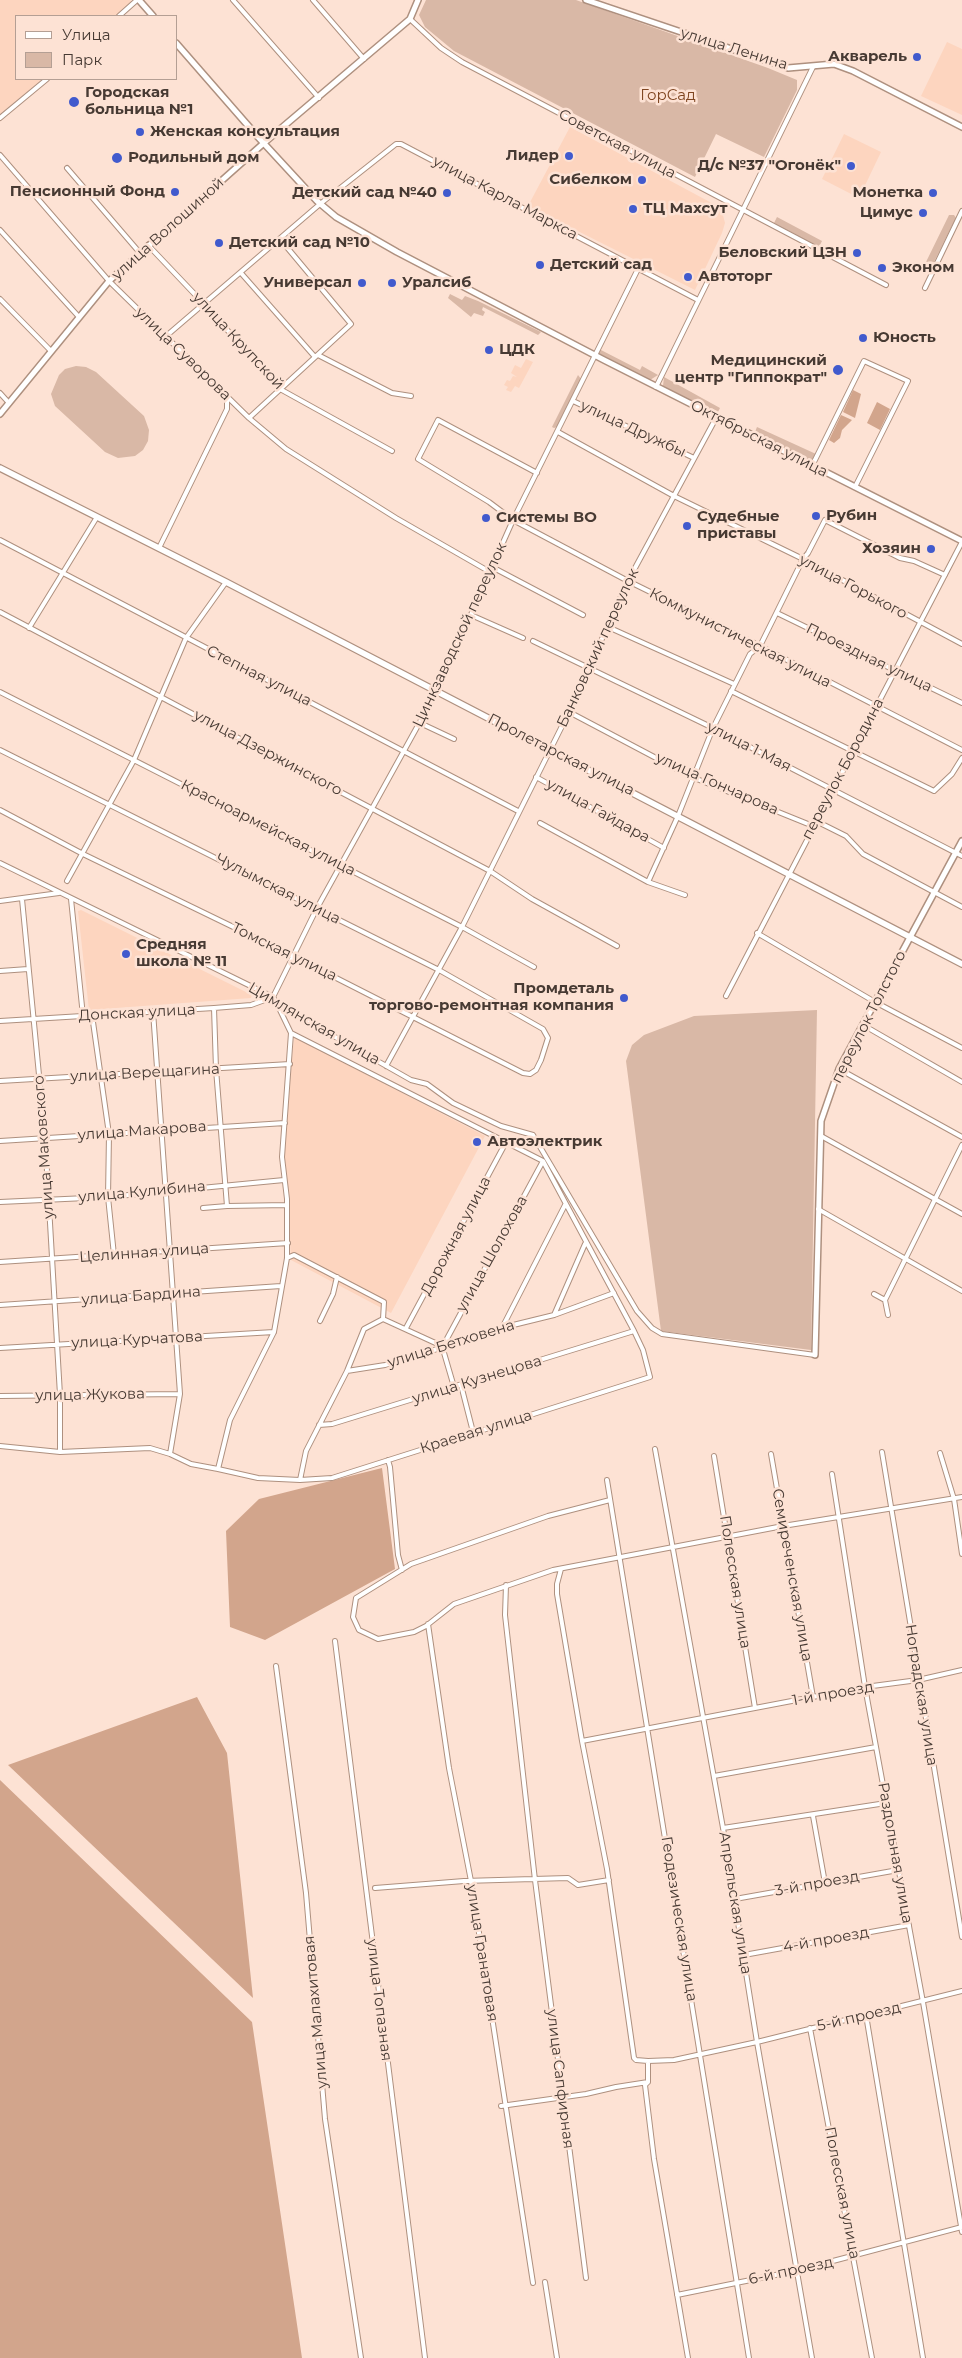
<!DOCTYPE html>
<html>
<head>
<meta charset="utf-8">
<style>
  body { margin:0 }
  #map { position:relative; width:962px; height:2358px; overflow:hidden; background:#fde2d4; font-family:Montserrat,sans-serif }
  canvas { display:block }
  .legend { position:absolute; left:15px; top:15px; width:162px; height:65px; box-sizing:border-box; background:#fde2d4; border:1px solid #b49f94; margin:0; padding:6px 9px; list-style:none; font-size:15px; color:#473a33 }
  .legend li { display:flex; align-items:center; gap:10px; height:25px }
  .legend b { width:25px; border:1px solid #b49f94 }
</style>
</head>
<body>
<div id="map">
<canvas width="962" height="2358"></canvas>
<ul class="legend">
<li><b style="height:6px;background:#fff"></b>Улица</li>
<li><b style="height:14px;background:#d9b8a6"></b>Парк</li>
</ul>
</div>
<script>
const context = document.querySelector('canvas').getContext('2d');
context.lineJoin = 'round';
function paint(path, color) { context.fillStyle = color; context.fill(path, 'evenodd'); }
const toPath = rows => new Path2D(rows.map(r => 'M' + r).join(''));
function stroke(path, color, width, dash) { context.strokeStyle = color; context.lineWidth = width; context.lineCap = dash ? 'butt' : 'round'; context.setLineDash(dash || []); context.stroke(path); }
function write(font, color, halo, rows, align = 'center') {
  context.font = font + ' Montserrat,sans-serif'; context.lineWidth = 5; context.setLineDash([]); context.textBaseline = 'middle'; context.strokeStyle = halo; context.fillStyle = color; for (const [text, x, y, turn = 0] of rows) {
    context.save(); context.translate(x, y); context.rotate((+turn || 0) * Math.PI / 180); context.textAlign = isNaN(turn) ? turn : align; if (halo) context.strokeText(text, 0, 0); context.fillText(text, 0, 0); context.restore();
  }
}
const built = toPath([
  [0,0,130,0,132,2,116,16,16,16,16,79,43,79,0,114],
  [947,42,962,49,962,115,921,96],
  [570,127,721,208,725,223,722,233,695,290,528,206],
  [844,134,881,152,859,198,822,179],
  [526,359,533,362,519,388,515,386,511,392,506,390,508,387,504,385,507,380,510,381,513,376,517,377,511,373,515,365,521,368],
  [81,910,252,995,251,998,89,1010,78,911],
  [294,1037,485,1136,391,1313,291,1260,287,1187,283,1158]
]);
const green = toPath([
  [426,0,576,0,768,68,797,80,797,90,764,157,716,134,695,177,454,51,425,27,419,15],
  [949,215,954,215,956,218,934,262,931,264,926,262],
  [777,217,822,241,819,247,774,223],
  [450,294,462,300,465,296,478,301,541,332,538,335,483,307,482,310,485,312,483,316,474,313,471,317,448,298],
  [599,349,640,370,642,366,658,375,650,380,598,353],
  [76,366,86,367,96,372,144,416,149,430,148,441,143,450,135,456,118,458,105,452,55,406,51,394,59,375,65,369],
  [578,375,581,379,557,427,554,428,552,427],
  [664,377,720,408,718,412,713,413,663,386],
  [757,427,816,454,814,459,810,461,755,432],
  [817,1010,811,1350,661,1331,626,1061,632,1045,644,1035,694,1016]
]);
const forest = toPath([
  [853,390,861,394,855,418,843,412],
  [877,402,890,409,880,430,867,423],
  [841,415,852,420,842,430,840,438,834,443,829,440],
  [382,1468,395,1569,265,1640,230,1627,226,1531,259,1499],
  [197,1697,227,1753,253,1998,8,1765],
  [0,1780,252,2022,302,2358,0,2358]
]);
const minor = toPath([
  [233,0,319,98],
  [313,0,364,59],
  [119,16,137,0],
  [410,19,441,48,462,62,886,285],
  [0,118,47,79],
  [0,155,109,281,249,418,286,449,396,518,490,572],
  [67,168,140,253],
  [0,230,79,317],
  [148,245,204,304,280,389,392,451],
  [241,273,315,357],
  [925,288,962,211],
  [0,299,51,351],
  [165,337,320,204,396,144,401,144,698,300],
  [318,355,392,393,411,396],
  [656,387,813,67],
  [0,393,9,403],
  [573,401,694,458],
  [249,418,351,324,280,239],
  [558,432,674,496,803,559,962,644],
  [812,466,864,361,908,381,855,487],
  [537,473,438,420,418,459,489,502,513,520,628,581,760,646,962,750],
  [0,540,518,811],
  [159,548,227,409,227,397],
  [492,567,583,615],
  [0,612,490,871,532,899,617,946],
  [777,613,962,703],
  [471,615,523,638],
  [608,627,734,684],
  [29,628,97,517],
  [533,641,713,728,962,856],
  [731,691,934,791,952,774,962,758],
  [0,692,462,927,534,967],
  [569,712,692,777,813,826],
  [420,723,454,739],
  [0,750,439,970,543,1029,548,1038,541,1060,536,1070,530,1074,523,1073,293,956,83,854,0,810],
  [536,777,664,848],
  [816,821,846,836,863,854,962,907],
  [540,823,648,882,685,895],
  [0,863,273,997,277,1004,411,1080,427,1084,453,1103,501,1126,533,1135,637,1311,652,1328,662,1334,815,1355],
  [67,881,134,760,186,638,226,582],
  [648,882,678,816,713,728,750,654,760,646,803,559,808,553,825,520,900,558,914,561,945,575],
  [22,899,45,1137,60,1395,60,1452,150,1448,170,1454],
  [71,899,83,1016],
  [0,901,59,893],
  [757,933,875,1002,962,1048],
  [0,971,28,969],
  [726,996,962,542],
  [277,1004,291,1033,282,1157,287,1199,287,1258,274,1332,230,1420,218,1469,258,1478,300,1480,332,1478,650,1377,643,1350,634,1331,543,1161,291,1033],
  [214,1008,216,1069,227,1206,287,1205],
  [153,1011,180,1394,170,1454,191,1464,218,1469],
  [92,1015,109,1134,108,1197,114,1255],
  [0,1021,214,1008,251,1005,273,997,317,908,437,691,513,520,638,269],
  [863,1025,962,1082],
  [386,1066,462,927,569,712,628,581,716,418],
  [839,1069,962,1137],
  [0,1081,290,1064],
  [821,1136,962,1214],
  [0,1141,285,1123],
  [0,1202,108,1197,284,1180],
  [203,1208,227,1206],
  [818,1209,962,1291],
  [287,1258,294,1255,384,1302,383,1319],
  [0,1262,288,1243],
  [874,1294,885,1300,962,1145],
  [885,1300,888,1315],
  [0,1305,281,1286],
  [554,1315,585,1244],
  [320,1321,333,1294,337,1277],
  [406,1328,505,1144],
  [502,1328,565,1205],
  [443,1346,543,1161],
  [0,1348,274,1332],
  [347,1371,385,1365,428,1352,501,1328,554,1315,614,1293],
  [461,1385,473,1432],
  [0,1396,180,1394],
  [319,1425,332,1424,634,1331],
  [0,1446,60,1452],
  [655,1449,723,1828,757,2042,812,2358],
  [882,1452,962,1937],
  [940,1453,954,1499,962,1554],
  [771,1454,813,1697],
  [714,1456,755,1708],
  [388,1460,390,1467,398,1555,402,1570],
  [832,1474,865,1687,923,2002,962,2232],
  [300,1480,306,1451,347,1371,364,1329,383,1319,442,1346,454,1387],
  [607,1480,749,2358],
  [610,1500,548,1516,411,1564,356,1598,353,1617,359,1630,378,1639,414,1632,426,1626,454,1604,553,1570,783,1526,962,1497],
  [561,1569,557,1584,557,1594,582,1741,607,1869,634,2058,636,2060,648,2061,648,2082,645,2085,654,2159,688,2358],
  [506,1585,505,1615,535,1880,586,2278],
  [428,1624,449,1768,471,1881,533,2283],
  [335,1641,425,2358],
  [276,1666,306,1893,325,2119,361,2358],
  [582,1741,865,1687,918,1680,962,1670],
  [714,1776,876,1747],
  [813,1816,825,1883],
  [723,1828,886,1803],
  [375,1888,464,1881,568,1878,578,1885,609,1880],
  [735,1899,898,1870],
  [744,1955,909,1925],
  [866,2015,923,2358],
  [810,2028,872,2358],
  [648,2061,674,2060,757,2042,962,1991],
  [501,2106,586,2094,616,2087,648,2082],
  [545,2282,557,2358],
  [677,2295,795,2271,962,2227]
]);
const tertiary = toPath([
  [139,0,153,16],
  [586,0,788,68,834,64,853,71,962,127],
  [176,43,258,137,317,201,336,217,397,252,604,360,962,541],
  [0,414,109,281,265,142,410,19,418,0],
  [815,1355,821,1121,839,1069,962,841]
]);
const secondary = toPath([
  [0,468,226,582,962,964]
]);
const markers = [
  [917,57,5,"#415acd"],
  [74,102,6,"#415acd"],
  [140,132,5,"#415acd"],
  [569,156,5,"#415acd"],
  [117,158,6,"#415acd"],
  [851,166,5,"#415acd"],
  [642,180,5,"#415acd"],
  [175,192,5,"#415acd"],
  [447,193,5,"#415acd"],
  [933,193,5,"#415acd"],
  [633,209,5,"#415acd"],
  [923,213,5,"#415acd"],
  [219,243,5,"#415acd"],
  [857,253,5,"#415acd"],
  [540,265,5,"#415acd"],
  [882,268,5,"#415acd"],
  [688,277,5,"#415acd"],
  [362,283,5,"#415acd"],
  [392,283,5,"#415acd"],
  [863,338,5,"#415acd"],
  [489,350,5,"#415acd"],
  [838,370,6,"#415acd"],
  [816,516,5,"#415acd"],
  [486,518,5,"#415acd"],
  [687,526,5,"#415acd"],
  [931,549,5,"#415acd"],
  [126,954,5,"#415acd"],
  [624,998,5,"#415acd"],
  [477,1142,5,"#415acd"]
];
const streetNames = [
  ["улица Ленина",734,49,17],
  ["Советская улица",617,144,28],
  ["улица Карла Маркса",505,198,28],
  ["улица Волошиной",168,229,-42],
  ["улица Крупской",238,341,47],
  ["улица Суворова",183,354,44],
  ["улица Дружбы",633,429,25],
  ["Октябрьская улица",759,439,27],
  ["улица Горького",853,587,28],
  ["Цинкзаводской переулок",460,635,-65],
  ["Коммунистическая улица",740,638,27],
  ["Банковский переулок",598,648,-65],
  ["Проездная улица",869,658,26],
  ["Степная улица",259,676,27],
  ["улица 1 Мая",749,747,27],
  ["улица Дзержинского",268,753,28],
  ["Пролетарская улица",561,755,27],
  ["переулок Бородина",843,769,-62],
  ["улица Гончарова",717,784,24],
  ["улица Гайдара",598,811,29],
  ["Красноармейская улица",268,828,27],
  ["Чулымская улица",278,889,27],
  ["Томская улица",284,952,26],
  ["Донская улица",137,1013,-3],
  ["переулок Толстого",869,1017,-63],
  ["Цимлянская улица",314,1024,30],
  ["улица Верещагина",145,1073,-3],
  ["улица Макарова",142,1131,-4],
  ["улица Маковского",44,1147,-94],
  ["улица Кулибина",142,1192,-5],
  ["Дорожная улица",456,1236,-62],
  ["Целинная улица",144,1253,-4],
  ["улица Шолохова",492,1254,-61],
  ["улица Бардина",141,1296,-4],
  ["улица Курчатова",137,1340,-3],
  ["улица Бетховена",451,1344,-17],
  ["улица Кузнецова",477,1380,-17],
  ["улица Жукова",90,1395,-1],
  ["Краевая улица",476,1432,-17],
  ["Семиреченская улица",792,1575,80],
  ["Полесская улица",735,1582,81],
  ["1-й проезд",833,1694,-10],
  ["Ноградская улица",921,1695,81],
  ["Раздольная улица",895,1853,80],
  ["3-й проезд",817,1884,-10],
  ["Апрельская улица",735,1903,81],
  ["Геодезическая улица",679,1919,81],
  ["4-й проезд",826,1940,-10],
  ["улица Гранатовая",482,1953,81],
  ["улица Топазная",379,2000,83],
  ["улица Малахитовая",316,2012,-95],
  ["5-й проезд",859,2017,-13],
  ["улица Сапфирная",560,2079,83],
  ["Полесская улица",842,2193,79],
  ["6-й проезд",791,2271,-12]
];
const poiNames = [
  ["Акварель",907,57,"right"],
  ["Городская",85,93],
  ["больница №1",85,110],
  ["Женская консультация",150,132],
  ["Лидер",559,156,"right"],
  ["Родильный дом",128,158],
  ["Д/с №37 \"Огонёк\"",841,166,"right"],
  ["Сибелком",632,180,"right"],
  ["Пенсионный Фонд",165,192,"right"],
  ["Детский сад №40",437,193,"right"],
  ["Монетка",923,193,"right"],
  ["ТЦ Махсут",643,209],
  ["Цимус",913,213,"right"],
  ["Детский сад №10",229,243],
  ["Беловский ЦЗН",847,253,"right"],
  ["Детский сад",550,265],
  ["Эконом",892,268],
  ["Автоторг",698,277],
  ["Универсал",352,283,"right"],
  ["Уралсиб",402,283],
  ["Юность",873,338],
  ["ЦДК",499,350],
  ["Медицинский",827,361,"right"],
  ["центр \"Гиппократ\"",827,378,"right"],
  ["Рубин",826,516],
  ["Судебные",697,517],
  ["приставы",697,534],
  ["Системы ВО",496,518],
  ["Хозяин",921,549,"right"],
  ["Средняя",136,945],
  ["школа № 11",136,962],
  ["Промдеталь",614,989,"right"],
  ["торгово-ремонтная компания",614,1006,"right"],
  ["Автоэлектрик",487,1142]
];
const parkNames = [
  ["ГорСад",668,96]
];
paint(built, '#fdd5bf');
paint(green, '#d9b8a6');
paint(forest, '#d2a58c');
stroke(minor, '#ae907f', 6);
stroke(tertiary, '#ae907f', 8);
stroke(secondary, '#ae907f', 8);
stroke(minor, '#fff', 4);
stroke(tertiary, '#fff', 5);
stroke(secondary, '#fff', 5.5);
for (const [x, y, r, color] of markers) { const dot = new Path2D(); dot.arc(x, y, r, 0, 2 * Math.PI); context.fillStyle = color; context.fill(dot); stroke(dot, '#fde2d4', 2); }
write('15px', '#473a33', '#fde2d4', streetNames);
write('bold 15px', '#473a33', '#fde2d4', poiNames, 'left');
write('15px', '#7f4520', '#fde2d4', parkNames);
</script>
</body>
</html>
